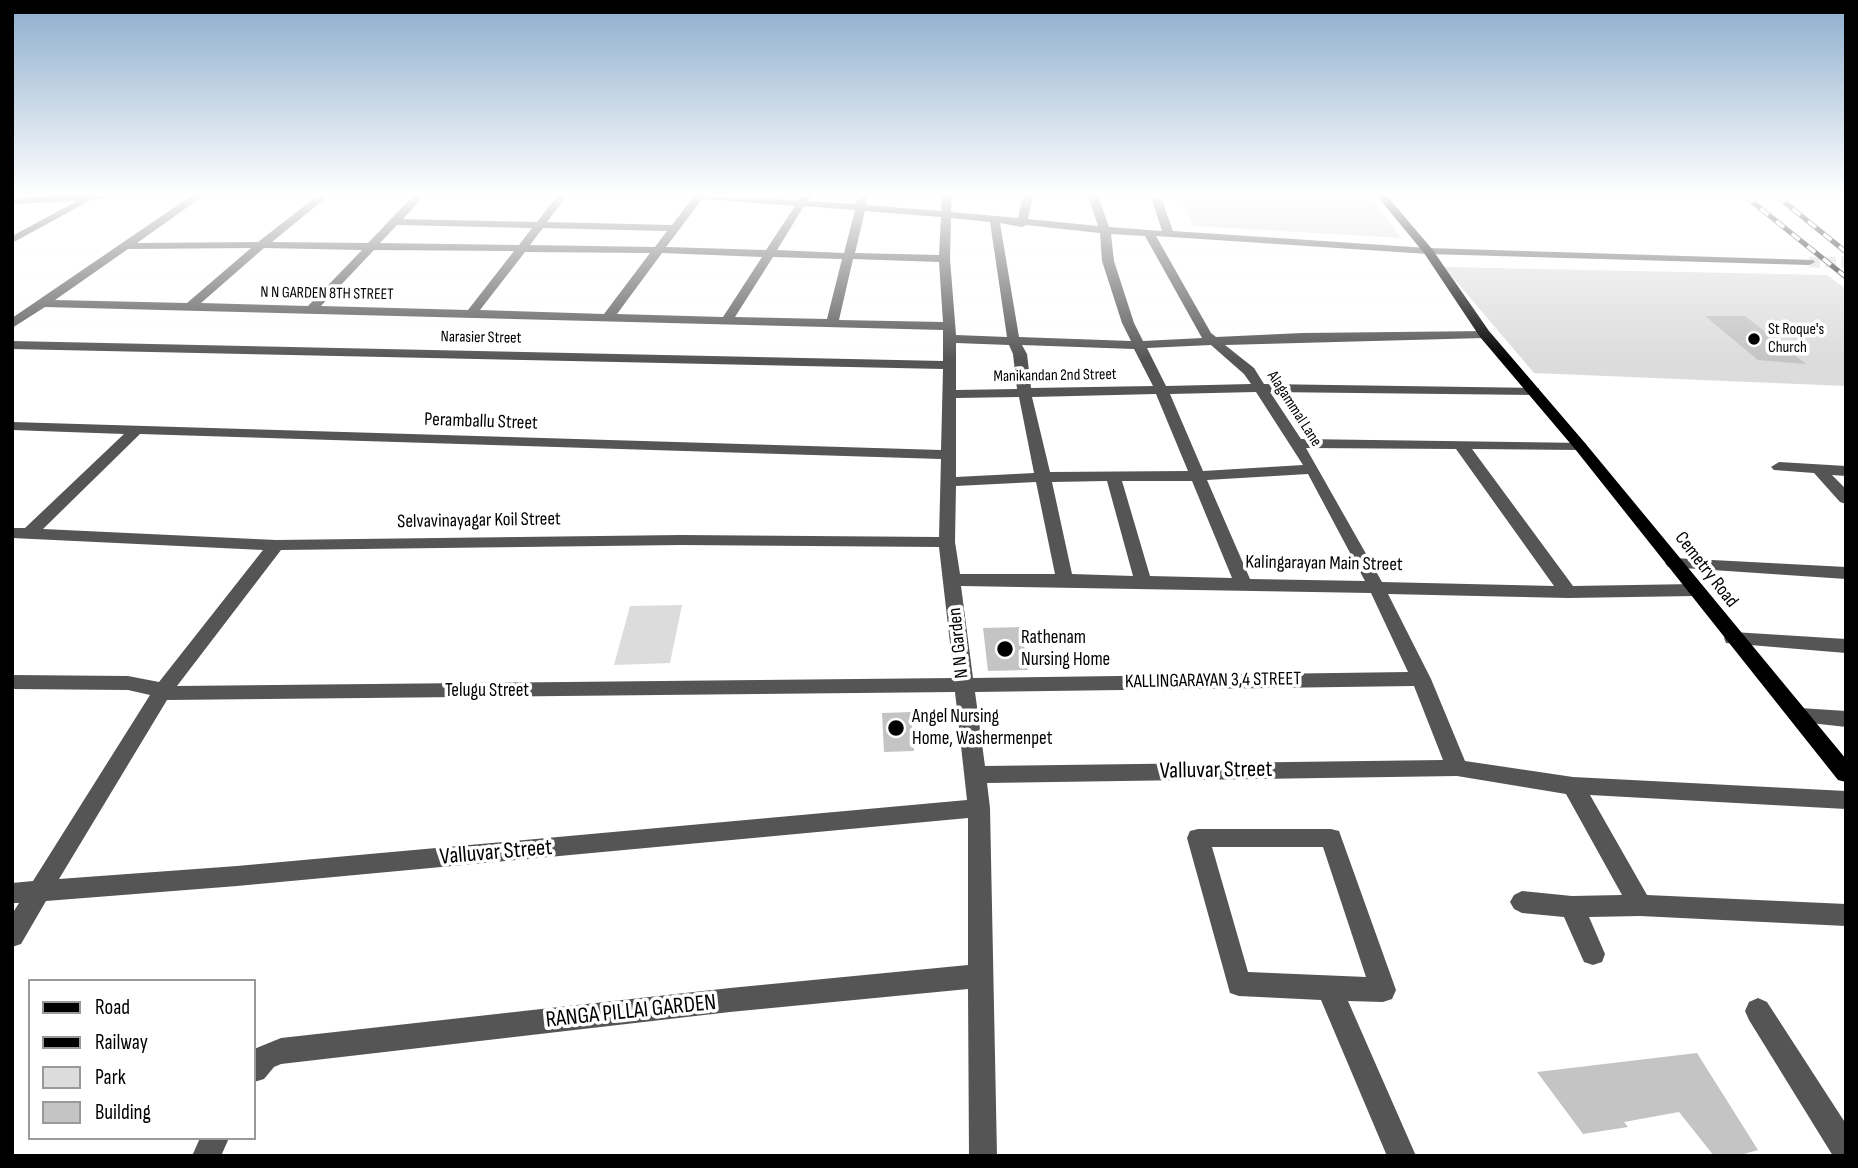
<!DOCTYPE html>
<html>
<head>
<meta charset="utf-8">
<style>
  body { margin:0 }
  #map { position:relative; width:1858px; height:1168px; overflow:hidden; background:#fff; font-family:"Sofia Sans Condensed",sans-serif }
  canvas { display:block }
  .frame { position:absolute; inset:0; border:14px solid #000; pointer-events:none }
  .legend { position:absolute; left:28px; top:979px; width:228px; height:161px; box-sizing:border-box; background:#fff; border:2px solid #999; margin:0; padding:9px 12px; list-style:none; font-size:21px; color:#000 }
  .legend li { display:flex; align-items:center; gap:14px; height:35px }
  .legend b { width:35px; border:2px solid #999 }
</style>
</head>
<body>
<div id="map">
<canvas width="1858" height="1168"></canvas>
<div class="frame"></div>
<ul class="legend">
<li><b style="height:9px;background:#000"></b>Road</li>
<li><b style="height:9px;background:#000"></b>Railway</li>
<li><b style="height:19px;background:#dcdcdc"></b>Park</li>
<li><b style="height:19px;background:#c4c4c4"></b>Building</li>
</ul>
</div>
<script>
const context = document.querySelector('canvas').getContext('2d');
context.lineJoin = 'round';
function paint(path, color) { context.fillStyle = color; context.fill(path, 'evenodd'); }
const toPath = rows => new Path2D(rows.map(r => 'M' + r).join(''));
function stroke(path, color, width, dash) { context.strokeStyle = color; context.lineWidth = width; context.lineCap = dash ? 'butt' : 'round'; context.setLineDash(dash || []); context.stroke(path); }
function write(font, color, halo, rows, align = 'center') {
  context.font = font + ' "Sofia Sans Condensed",sans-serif'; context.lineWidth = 7; context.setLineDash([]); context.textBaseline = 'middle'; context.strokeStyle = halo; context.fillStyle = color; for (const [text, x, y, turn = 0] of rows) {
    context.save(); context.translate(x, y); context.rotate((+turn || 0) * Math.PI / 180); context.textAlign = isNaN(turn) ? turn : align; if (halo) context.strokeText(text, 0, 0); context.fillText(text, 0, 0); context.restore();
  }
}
const green = toPath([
  [1179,196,1369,196,1401,238,1194,226],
  [1444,267,1827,275,1846,289,1846,386,1534,373],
  [682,605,670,663,614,665,630,606]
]);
const building = toPath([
  [1705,316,1745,316,1806,364,1758,360],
  [1021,627,1028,670,988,671,983,628],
  [911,712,914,751,884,752,882,713],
  [1697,1053,1758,1150,1737,1156,1714,1156,1679,1112,1624,1122,1628,1127,1583,1134,1537,1072]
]);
const minorTunnel = toPath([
  [1809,262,1846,262]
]);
const minor = toPath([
  [47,196,116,196,91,200,12,243,12,236,77,201,12,204,12,198,47,196],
  [191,196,203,196,137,243,258,242,317,196,328,196,272,242,368,243,413,196,424,196,403,219,537,222,557,196,567,196,547,222,672,225,694,196,798,200,801,196,811,196,808,201,856,204,859,196,867,196,866,205,941,211,942,196,952,196,951,212,1018,218,1023,196,1033,196,1028,219,1098,226,1088,196,1098,196,1109,227,1162,231,1152,200,1157,197,1162,200,1173,231,1428,248,1813,260,1815,262,1809,265,1428,254,1156,236,1211,333,1216,337,1302,333,1488,331,1490,334,1484,338,1225,345,1254,368,1264,384,1539,388,1539,394,1534,395,1270,392,1301,439,1585,443,1587,446,1585,449,1580,450,1472,449,1573,586,1695,584,1704,590,1695,596,1568,598,1388,594,1431,679,1465,761,1573,777,1846,791,1846,809,1590,795,1647,895,1846,904,1846,926,1640,916,1589,917,1605,954,1602,962,1593,965,1584,962,1564,917,1522,913,1514,909,1510,902,1514,895,1522,891,1572,896,1622,895,1566,794,1457,776,987,783,990,808,997,1156,969,1156,968,989,730,1012,281,1064,274,1067,264,1079,254,1082,254,1049,281,1038,730,988,968,965,968,818,237,886,46,901,21,944,12,947,12,914,19,903,12,903,12,883,33,881,150,695,128,690,12,689,12,675,128,676,159,682,263,550,12,538,12,528,25,528,124,434,12,430,12,422,941,450,943,369,12,349,12,341,943,361,943,330,45,307,12,328,12,318,191,196],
  [703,198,706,199,795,206,766,250,666,247,703,198],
  [804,206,855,210,844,253,777,250,804,206],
  [865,211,941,217,939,255,855,253,865,211],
  [951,218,990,222,1007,337,956,335,950,259,951,218],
  [1000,223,1022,227,1026,225,1100,233,1102,261,1122,323,1131,341,1019,337,1000,223],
  [397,225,532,228,519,245,380,243,397,225],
  [543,228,667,231,655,247,530,245,543,228],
  [1111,234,1145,236,1202,338,1143,341,1134,323,1114,261,1111,234],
  [251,248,187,303,55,300,128,249,251,248],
  [264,248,362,250,308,306,201,303,264,248],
  [374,250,514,251,468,310,321,306,374,250],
  [525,252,650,253,604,314,480,310,525,252],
  [662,253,762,257,723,317,617,314,662,253],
  [773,257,842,259,827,319,735,317,773,257],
  [853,259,939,262,943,322,839,320,853,259],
  [956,343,1009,345,1013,354,1017,389,956,390,956,343],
  [1022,345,1134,349,1153,386,1031,388,1027,354,1022,345],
  [1211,345,1244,374,1251,384,1166,386,1147,348,1211,345],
  [1256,392,1303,465,1203,471,1170,394,1256,392],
  [1156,394,1188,471,1050,472,1032,397,1156,394],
  [1019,397,1034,473,956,477,956,398,1019,397],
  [140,434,941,459,939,537,681,535,276,540,43,529,140,434],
  [1306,448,1456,449,1554,586,1382,582,1306,448],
  [1308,474,1365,581,1250,579,1207,480,1308,474],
  [1107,481,1133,576,1072,574,1052,482,1107,481],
  [1122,481,1192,481,1232,578,1150,576,1122,481],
  [1036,482,1055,574,960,574,955,542,956,486,1036,482],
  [681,545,939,547,954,678,177,686,281,550,681,545],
  [961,586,1371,593,1408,672,973,678,961,586],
  [1414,686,1443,760,985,766,975,692,1414,686],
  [955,692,967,800,237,866,59,879,167,700,955,692],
  [1779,462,1846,466,1846,476,1832,475,1846,489,1846,504,1840,502,1814,473,1774,470,1771,467,1779,462],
  [1674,558,1846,567,1846,579,1668,567,1665,563,1674,558],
  [1733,632,1846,639,1846,653,1726,643,1724,638,1726,633,1733,632],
  [1800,708,1846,711,1846,727,1793,721,1790,716,1793,711,1800,708],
  [1198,829,1331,829,1339,831,1396,990,1392,999,1383,1002,1348,1001,1416,1156,1387,1156,1321,1000,1239,996,1230,993,1187,838,1190,831,1198,829],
  [1212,847,1323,847,1366,977,1248,972,1212,847],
  [1758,998,1767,1002,1846,1124,1846,1156,1833,1156,1749,1020,1745,1011,1749,1002,1758,998],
  [200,1138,229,1138,221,1156,192,1156,200,1138]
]);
const major = toPath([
  [1377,196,1387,196,1432,249,1489,331,1585,443,1846,759,1846,782,1838,780,1575,449,1480,337,1424,253,1377,196]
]);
const rail = toPath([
  [1745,196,1846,277],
  [1777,196,1846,252]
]);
const markers = [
  [1754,339,7,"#000"],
  [1005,649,9,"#000"],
  [896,728,9,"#000"]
];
const farStreetnames = [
  ["N N GARDEN 8TH STREET",327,294,1],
  ["Narasier Street",481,338,1],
  ["Manikandan 2nd Street",1055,376,-1],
  ["Alagammal Lane",1294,409,57]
];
const farPoinames = [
  ["St Roque's",1768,330],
  ["Church",1768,348]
];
const streetNames = [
  ["Peramballu Street",481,422,2],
  ["Selvavinayagar Koil Street",479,521,-1],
  ["Kalingarayan Main Street",1324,564,1],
  ["Cemetry Road",1706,570,52],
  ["N N Garden",959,643,-96],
  ["KALLINGARAYAN 3,4 STREET",1213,681,-1],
  ["Telugu Street",487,691]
];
const poiNames = [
  ["Rathenam",1021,638],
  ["Nursing Home",1021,660],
  ["Angel Nursing",912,717],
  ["Home, Washermenpet",912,739]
];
const nearStreetnames = [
  ["Valluvar Street",1216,771,-1],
  ["Valluvar Street",496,853,-5],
  ["RANGA PILLAI GARDEN",631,1012,-6]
];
paint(green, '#dcdcdc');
paint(building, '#c4c4c4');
stroke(minorTunnel, '#d9d9d9', 11, [11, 5]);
paint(minor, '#555');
paint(major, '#000');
stroke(rail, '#000', 5);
stroke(rail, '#fff', 3.5, [10]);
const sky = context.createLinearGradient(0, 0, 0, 360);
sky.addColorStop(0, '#8cadcc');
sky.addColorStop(0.54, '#fff');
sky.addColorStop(1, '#ffffff00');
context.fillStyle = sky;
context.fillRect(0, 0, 1858, 360);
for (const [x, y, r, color] of markers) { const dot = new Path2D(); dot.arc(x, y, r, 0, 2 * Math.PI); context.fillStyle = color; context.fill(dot); stroke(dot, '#fff', 2.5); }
write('16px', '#000', '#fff', farStreetnames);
write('16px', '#000', '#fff', farPoinames, 'left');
write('19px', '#000', '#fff', streetNames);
write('19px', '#000', '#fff', poiNames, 'left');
write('23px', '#000', '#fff', nearStreetnames);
</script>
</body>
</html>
